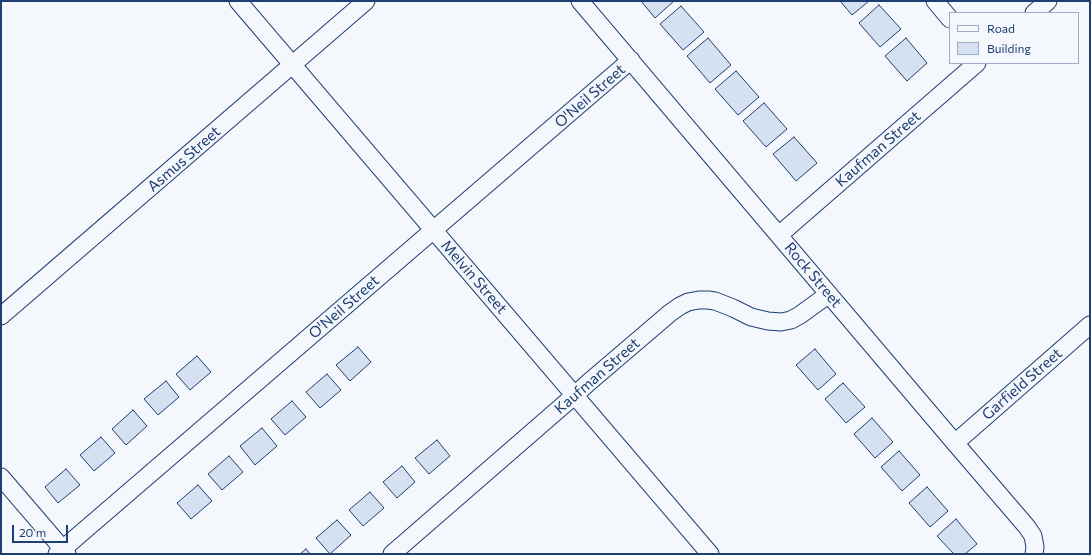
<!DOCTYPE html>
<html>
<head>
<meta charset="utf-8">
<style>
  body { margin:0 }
  #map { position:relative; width:1091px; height:555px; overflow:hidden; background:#f4f7fb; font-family:Commissioner,sans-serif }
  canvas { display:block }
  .frame { position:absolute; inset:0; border:2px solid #1d3f73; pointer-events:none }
  .legend { position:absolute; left:949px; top:12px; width:130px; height:52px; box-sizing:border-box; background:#f4f7fb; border:1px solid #9eadc5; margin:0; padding:5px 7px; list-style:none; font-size:12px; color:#1d3f73 }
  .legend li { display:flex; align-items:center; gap:8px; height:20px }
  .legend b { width:20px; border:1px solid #9eadc5 }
  .scale { position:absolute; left:12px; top:525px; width:56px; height:18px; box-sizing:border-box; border:2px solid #1d3f73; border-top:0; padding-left:5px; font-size:12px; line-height:14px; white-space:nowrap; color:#1d3f73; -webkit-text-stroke:3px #f4f7fb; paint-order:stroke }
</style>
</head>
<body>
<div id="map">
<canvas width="1091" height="555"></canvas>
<div class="frame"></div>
<ul class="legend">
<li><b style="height:5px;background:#f4f7fb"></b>Road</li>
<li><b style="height:11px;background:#d5e0f0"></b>Building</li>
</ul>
<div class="scale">20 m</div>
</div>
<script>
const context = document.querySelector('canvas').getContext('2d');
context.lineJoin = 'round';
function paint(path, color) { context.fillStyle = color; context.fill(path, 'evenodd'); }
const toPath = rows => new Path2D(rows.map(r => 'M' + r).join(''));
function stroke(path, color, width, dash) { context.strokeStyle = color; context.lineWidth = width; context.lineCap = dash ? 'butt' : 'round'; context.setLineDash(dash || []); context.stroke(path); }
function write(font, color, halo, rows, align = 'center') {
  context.font = font + ' Commissioner,sans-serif'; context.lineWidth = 3; context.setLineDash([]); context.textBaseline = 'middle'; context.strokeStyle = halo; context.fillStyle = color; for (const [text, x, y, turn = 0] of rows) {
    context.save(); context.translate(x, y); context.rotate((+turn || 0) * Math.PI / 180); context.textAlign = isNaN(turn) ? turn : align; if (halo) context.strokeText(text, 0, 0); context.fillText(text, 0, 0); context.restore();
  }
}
const building = toPath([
  [641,1,674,1,655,18,641,1],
  [840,1,869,1,852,15,840,1],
  [879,5,901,29,880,47,859,23,879,5],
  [681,6,704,32,683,50,660,24,681,6],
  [708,38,731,65,710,83,687,56,708,38],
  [906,38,927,63,907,81,885,56,906,38],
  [736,71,759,97,738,115,715,89,736,71],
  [764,103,787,129,766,147,743,121,764,103],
  [794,137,817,163,796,181,773,154,794,137],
  [358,347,371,362,350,381,336,365,358,347],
  [815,349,836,374,818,390,796,365,815,349],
  [197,356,211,372,190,390,176,374,197,356],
  [327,374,341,390,320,408,306,392,327,374],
  [166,381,179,397,158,415,144,399,166,381],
  [843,383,865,407,846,423,825,399,843,383],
  [292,401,306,417,285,435,271,419,292,401],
  [133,410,147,426,126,445,112,429,133,410],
  [872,418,893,442,875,458,854,434,872,418],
  [262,428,277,446,255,465,240,446,262,428],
  [101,437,115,453,94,471,80,455,101,437],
  [437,440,450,456,429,474,415,458,437,440],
  [899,451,920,475,902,491,881,467,899,451],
  [229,456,243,472,222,490,208,474,229,456],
  [402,466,415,482,397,498,383,482,402,466],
  [66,469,80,485,58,503,45,487,66,469],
  [198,485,212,501,191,519,177,503,198,485],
  [927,487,948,511,930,527,909,503,927,487],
  [370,492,384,508,363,526,349,510,370,492],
  [956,519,977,544,965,554,954,554,937,536,956,519],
  [337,520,351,535,330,554,316,538,337,520],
  [306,549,310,554,300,554,306,549]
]);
const street = toPath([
  [238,1,710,554],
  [580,1,955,443,1027,527,1033,536,1035,547,1034,554],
  [935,1,950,19],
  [1034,13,1048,1],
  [779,235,977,63],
  [1,316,366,1],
  [955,443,1090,325],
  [1,477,67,554],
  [57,554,631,60],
  [392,554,575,395,588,383,670,313,680,306,688,302,699,300,708,300,715,301,733,308,751,317,768,321,781,322,791,320,800,315,829,294]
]);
const streetNames = [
  ["O'Neil Street",590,96,-41],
  ["Kaufman Street",878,149,-41],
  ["Asmus Street",184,159,-41],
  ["Rock Street",813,275,50],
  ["Melvin Street",474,277,49],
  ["O'Neil Street",344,307,-41],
  ["Kaufman Street",597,376,-41],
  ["Garfield Street",1022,384,-41]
];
paint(building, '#d5e0f0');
stroke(building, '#1d3f73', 1);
stroke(street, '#1d3f73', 19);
stroke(street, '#f4f7fb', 17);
write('15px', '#1d3f73', '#f4f7fb', streetNames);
</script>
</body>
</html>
